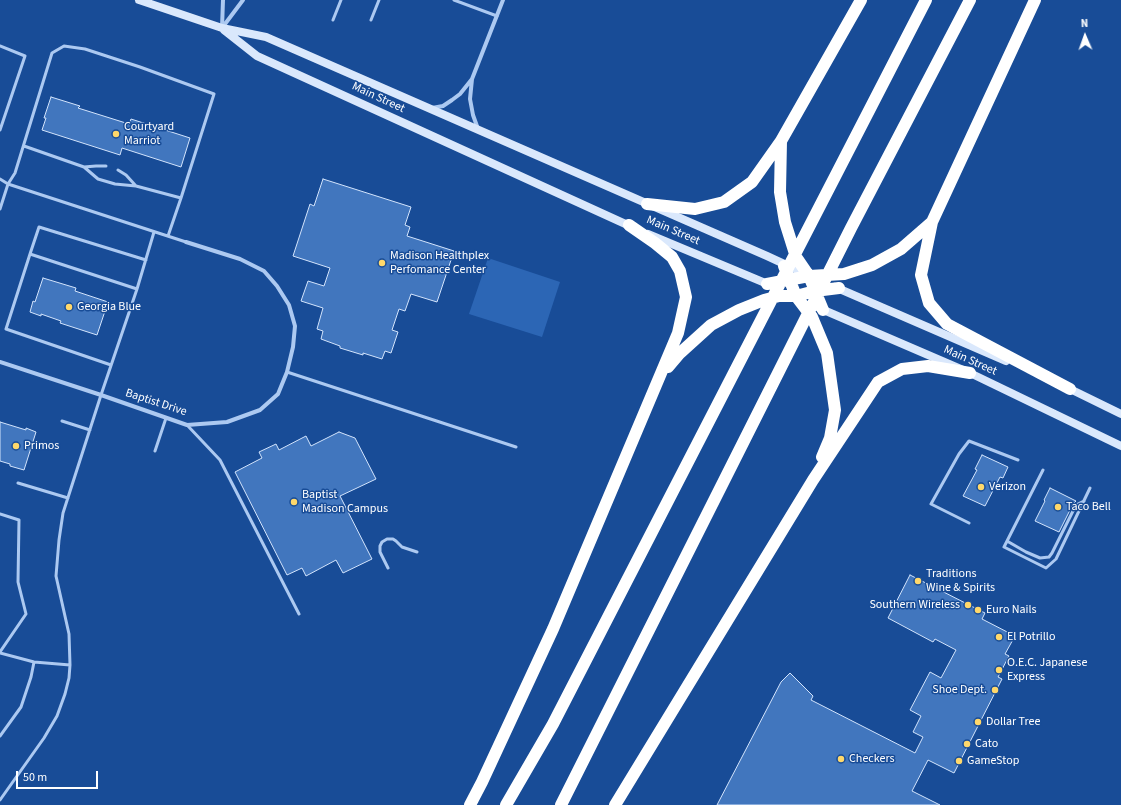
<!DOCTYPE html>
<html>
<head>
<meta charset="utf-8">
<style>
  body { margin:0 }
  #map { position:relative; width:1121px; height:805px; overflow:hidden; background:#184c97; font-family:"Source Sans 3",sans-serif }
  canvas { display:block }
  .north { position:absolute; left:1065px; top:16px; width:40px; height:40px; -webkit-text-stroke:3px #184c97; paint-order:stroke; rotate:358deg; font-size:11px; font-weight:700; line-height:16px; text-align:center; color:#fff }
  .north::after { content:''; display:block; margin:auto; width:14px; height:18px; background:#fff; clip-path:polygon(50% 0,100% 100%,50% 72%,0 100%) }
  .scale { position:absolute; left:16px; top:771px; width:82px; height:18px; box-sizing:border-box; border:2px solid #fff; border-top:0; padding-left:5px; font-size:12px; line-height:14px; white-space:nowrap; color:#fff; -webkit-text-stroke:3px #184c97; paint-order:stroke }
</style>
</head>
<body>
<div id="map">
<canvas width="1121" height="805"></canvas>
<div class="north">N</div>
<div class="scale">50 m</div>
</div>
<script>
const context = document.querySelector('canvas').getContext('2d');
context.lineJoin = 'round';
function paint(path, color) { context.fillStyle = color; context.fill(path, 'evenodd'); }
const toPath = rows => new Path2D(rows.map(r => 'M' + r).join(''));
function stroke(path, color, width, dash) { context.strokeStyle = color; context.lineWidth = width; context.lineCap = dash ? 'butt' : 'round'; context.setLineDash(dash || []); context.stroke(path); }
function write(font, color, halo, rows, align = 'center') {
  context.font = font + ' "Source Sans 3",sans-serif'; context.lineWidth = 3; context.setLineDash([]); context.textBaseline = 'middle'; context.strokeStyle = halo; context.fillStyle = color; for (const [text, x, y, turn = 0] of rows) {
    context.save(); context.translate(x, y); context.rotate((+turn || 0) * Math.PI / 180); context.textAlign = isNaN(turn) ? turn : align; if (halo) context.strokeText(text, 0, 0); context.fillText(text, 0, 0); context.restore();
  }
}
const green = toPath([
  [488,258,560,282,542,337,469,314]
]);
const building = toPath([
  [51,97,80,106,78,108,129,124,131,119,190,138,181,167,122,148,120,155,42,130,46,118,44,118,51,97],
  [323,179,411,207,405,225,410,227,407,236,454,251,437,302,411,294,405,311,399,309,392,330,398,332,391,353,385,351,382,359,363,353,363,355,340,348,340,346,321,339,323,331,317,329,323,308,301,301,308,281,324,286,330,268,293,256,310,204,314,206,323,179],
  [43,278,76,288,75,291,108,302,97,335,60,323,61,321,41,314,41,316,30,312,33,301,35,302,43,278],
  [0,422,26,430,26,428,36,432,24,470,10,466,10,464,0,461,0,422],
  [339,432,355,438,376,479,340,496,372,559,343,573,336,560,306,576,302,568,287,575,235,472,262,458,259,452,276,444,279,450,306,436,311,446,339,432],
  [982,455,1008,467,1003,478,1000,477,985,506,963,496,977,470,975,469,982,455],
  [1050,488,1076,501,1073,504,1059,532,1035,521,1045,501,1044,500,1050,488],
  [910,575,985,613,982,619,1015,636,1005,654,1009,656,998,677,1002,679,954,773,928,760,912,791,940,805,717,805,781,682,790,673,813,696,811,700,915,753,923,737,913,732,921,716,910,710,930,672,941,678,956,650,935,639,933,642,888,618,910,575]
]);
const lane = toPath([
  [454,0,497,16],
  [333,20,341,0],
  [371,20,379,0],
  [0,46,25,56,0,130],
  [84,167,96,166,106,166],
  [118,170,126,175,136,186],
  [0,179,8,184,15,173,52,53,64,46,85,49,140,67,214,94,181,198,136,186,115,184,98,179,84,167,24,146],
  [0,209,8,184,186,242],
  [168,236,181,198],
  [30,254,137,289],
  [111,365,6,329,30,254,39,227,146,260],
  [287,372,516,447],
  [62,421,90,430],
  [187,425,220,460,299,614],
  [155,451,166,418],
  [1043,470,1004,547,1046,568,1056,559,1090,488],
  [18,483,68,498],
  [0,514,19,520,18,582,26,614,0,652],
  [969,523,931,504,959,454,969,441,1018,460],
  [1007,541,1026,552,1040,558,1049,557,1052,553,1076,505,1084,501],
  [388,568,380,552,380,546,382,542,387,539,393,539,396,541,402,547,417,552],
  [0,653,34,662,70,665],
  [0,736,21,707,31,677,34,662],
  [0,800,44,738,57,716,65,694,69,678,70,665,69,634,56,576,59,540,63,513,101,395,137,289,154,232]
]);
const street = toPath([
  [222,28,243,0],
  [222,28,223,0],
  [432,108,443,106,452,100,460,94,472,79],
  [478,129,473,115,470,99,472,79,503,0],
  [0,362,101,395,187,425,227,422,260,410,278,394,287,372,293,347,295,326,289,305,277,286,264,271,240,259,186,242]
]);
const secondary = toPath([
  [139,0,222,28,266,37,767,256,808,275],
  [224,30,257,56,632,227],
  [648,234,770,285],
  [835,287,1006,361],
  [819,308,970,373,1121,446],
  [1066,387,1121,414]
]);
const highway = toPath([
  [1035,0,932,222,921,275,929,303,947,324,1070,389],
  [781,141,780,192,785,222,796,257,809,276,823,310],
  [647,204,695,209,724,202,752,182,781,141,861,0],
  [784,266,796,296,812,317,827,353,835,410,830,438,822,457],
  [767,284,809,276,844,274,872,265,901,249,932,222],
  [668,367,679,354,711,325,739,310,764,300,779,296,796,296,815,291,839,288],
  [470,805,482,782,553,629,678,333,686,297,680,271,672,257,655,243,629,225],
  [506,805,553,724,926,0],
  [561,805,851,228,970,0],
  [615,805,813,480,878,382,902,369,928,366,970,373]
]);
const markers = [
  [116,134,4,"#ffd86b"],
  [382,263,4,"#ffd86b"],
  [69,307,4,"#ffd86b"],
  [16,446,4,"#ffd86b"],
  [981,487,4,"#ffd86b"],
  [294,502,4,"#ffd86b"],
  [1058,507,4,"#ffd86b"],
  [918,581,4,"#ffd86b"],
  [968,605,4,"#ffd86b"],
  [978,610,4,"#ffd86b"],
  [999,637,4,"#ffd86b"],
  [999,670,4,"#ffd86b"],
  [995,690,4,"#ffd86b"],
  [978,722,4,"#ffd86b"],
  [967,744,4,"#ffd86b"],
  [841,759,4,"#ffd86b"],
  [959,761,4,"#ffd86b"]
];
const streetNames = [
  ["Main Street",378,98,25],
  ["Main Street",673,231,23],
  ["Main Street",970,361,24],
  ["Baptist Drive",156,403,18]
];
const poiNames = [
  ["Courtyard",124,127],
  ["Marriot",124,141],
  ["Madison Healthplex",390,256],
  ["Perfomance Center",390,270],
  ["Georgia Blue",77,307],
  ["Primos",24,446],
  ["Verizon",989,487],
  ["Baptist",302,495],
  ["Madison Campus",302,509],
  ["Taco Bell",1066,507],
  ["Traditions",926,574],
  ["Wine & Spirits",926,588],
  ["Southern Wireless",960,605,"right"],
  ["Euro Nails",986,610],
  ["El Potrillo",1007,637],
  ["O.E.C. Japanese",1007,663],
  ["Express",1007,677],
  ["Shoe Dept.",987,690,"right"],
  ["Dollar Tree",986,722],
  ["Cato",975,744],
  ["Checkers",849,759],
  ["GameStop",967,761]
];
paint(green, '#2c66b5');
paint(building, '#4176be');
stroke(building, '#d3e4fc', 1);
stroke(lane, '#acc9f1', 3);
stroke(street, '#acc9f1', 4);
stroke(secondary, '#dae8fc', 8);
stroke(highway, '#fff', 12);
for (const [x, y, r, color] of markers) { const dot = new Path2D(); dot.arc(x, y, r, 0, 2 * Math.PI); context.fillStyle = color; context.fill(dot); stroke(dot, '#184c97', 1.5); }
write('12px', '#fff', '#184c97', streetNames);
write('12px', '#fff', '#184c97', poiNames, 'left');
</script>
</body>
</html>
